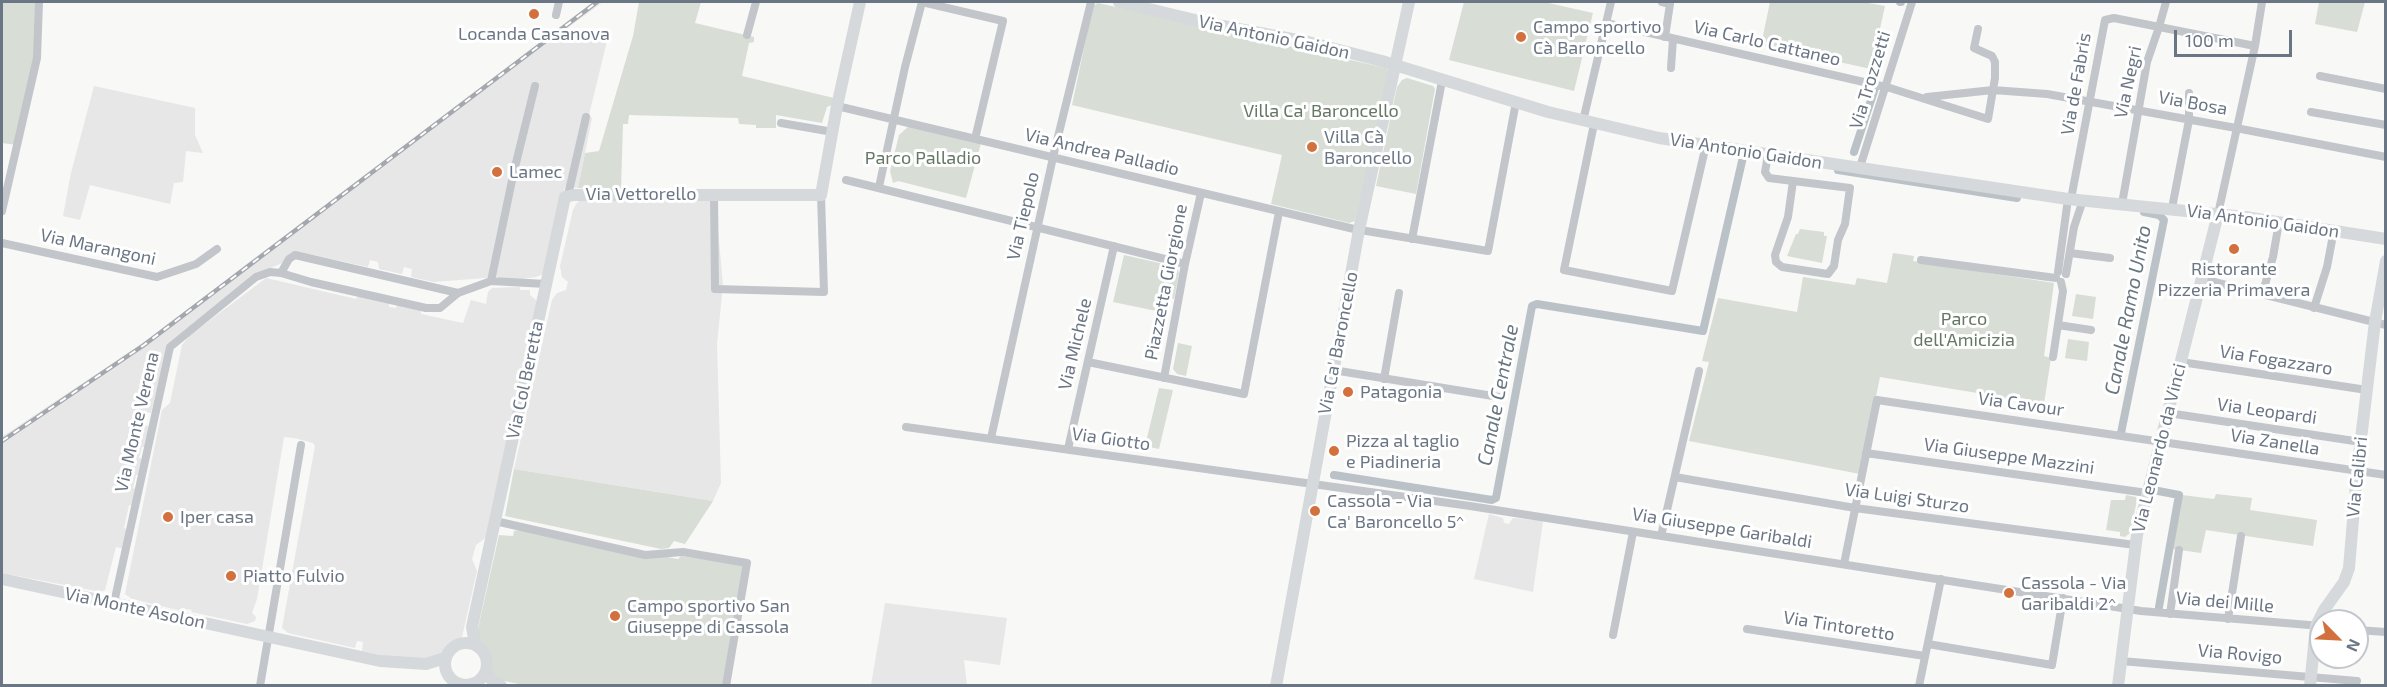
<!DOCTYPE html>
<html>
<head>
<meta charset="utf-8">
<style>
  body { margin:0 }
  #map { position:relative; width:2387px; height:687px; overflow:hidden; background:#f8f8f6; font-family:"Exo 2",sans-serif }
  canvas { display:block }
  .frame { position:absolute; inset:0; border:3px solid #6b7684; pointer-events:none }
  .north { position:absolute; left:2309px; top:609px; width:60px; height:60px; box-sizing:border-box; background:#fff; border:2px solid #c4c8ce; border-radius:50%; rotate:114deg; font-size:16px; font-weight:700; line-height:24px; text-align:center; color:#6b7684 }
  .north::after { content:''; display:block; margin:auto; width:21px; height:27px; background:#d2713d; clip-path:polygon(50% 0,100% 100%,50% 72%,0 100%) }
  .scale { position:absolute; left:2174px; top:30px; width:118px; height:27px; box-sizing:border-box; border:3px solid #6b7684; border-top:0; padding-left:8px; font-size:18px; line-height:21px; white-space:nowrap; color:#6b7684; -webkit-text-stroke:4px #fff; paint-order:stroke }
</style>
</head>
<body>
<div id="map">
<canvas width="2387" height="687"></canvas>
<div class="frame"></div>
<div class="north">N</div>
<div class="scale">100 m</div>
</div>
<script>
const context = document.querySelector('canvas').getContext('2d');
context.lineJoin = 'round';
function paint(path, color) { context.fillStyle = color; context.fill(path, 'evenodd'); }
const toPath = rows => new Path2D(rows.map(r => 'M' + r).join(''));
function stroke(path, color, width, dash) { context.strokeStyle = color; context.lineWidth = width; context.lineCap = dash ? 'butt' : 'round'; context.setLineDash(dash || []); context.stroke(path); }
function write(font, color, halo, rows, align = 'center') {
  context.font = font + ' "Exo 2",sans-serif'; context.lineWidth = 6; context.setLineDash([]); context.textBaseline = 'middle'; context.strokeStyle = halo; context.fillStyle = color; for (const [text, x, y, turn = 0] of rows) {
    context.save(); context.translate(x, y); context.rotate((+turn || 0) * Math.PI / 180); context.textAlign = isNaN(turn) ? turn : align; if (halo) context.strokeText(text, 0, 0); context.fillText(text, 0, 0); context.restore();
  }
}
const built = toPath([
  [593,2,603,2,566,29,607,41,589,115,592,118,578,188,565,187,546,273,536,277,522,279,501,280,497,277,434,282,411,277,412,269,404,267,402,274,379,269,378,262,370,260,368,267,299,252,287,261,268,269,168,345,151,413,143,412,142,419,139,419,138,424,149,426,145,447,142,447,139,458,142,459,139,475,136,475,133,488,136,489,133,506,129,505,124,528,128,530,124,549,116,547,105,590,101,592,2,573,2,437,144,342],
  [94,86,195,108,195,135,203,153,186,151,183,182,174,183,170,204,90,185,80,220,63,216,71,173],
  [715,197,723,285,717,344,721,483,713,501,514,469,552,300,557,293,566,290,568,282,562,277,560,266,573,210,576,204,579,201],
  [266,278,356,299,358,296,389,303,389,307,396,308,397,305,421,310,421,314,463,323,471,300,486,304,488,292,492,288,520,287,520,290,530,290,530,295,539,303,488,536,476,545,472,559,477,571,462,637,448,647,441,656,409,661,362,651,363,642,357,641,355,648,288,633,282,628,315,446,313,443,294,438,284,437,257,599,252,613,256,617,255,621,247,624,191,612,192,610,187,609,186,612,132,599,125,594,162,410,170,403,182,345,189,336],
  [1489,514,1503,518,1504,523,1509,524,1513,518,1543,521,1533,592,1474,579],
  [885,603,1007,618,1000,665,964,660,967,685,871,685]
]);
const green = toPath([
  [2,2,40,2,41,17,17,145,2,143],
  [639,2,701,2,695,23,754,37,754,42,749,43,742,76,834,98,832,105,827,107,822,123,776,115,776,128,756,128,756,125,739,124,738,118,629,115,628,124,623,124,621,189,578,188,585,153,599,151,633,36],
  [1464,2,1544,2,1593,13,1574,91,1449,60],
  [1770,2,1863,2,1885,6,1871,69,1761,45],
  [2319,2,2365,2,2357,32,2315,24],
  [1098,3,1386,68,1389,71,1355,221,1349,223,1271,204,1282,155,1072,105,1092,10,1094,5],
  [1407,78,1433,86,1435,89,1416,194,1376,186,1397,87,1402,80],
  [909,126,981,143,966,198,898,181,893,183,890,171,899,135],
  [1800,229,1824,232,1824,236,1827,236,1822,263,1787,256,1796,234,1798,234],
  [1893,253,1914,256,1913,261,2054,283,2044,356,2051,358,2044,404,1880,377,1860,474,1689,441,1709,362,1702,361,1718,298,1797,312,1803,277,1855,285,1857,278,1887,283],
  [1124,255,1177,267,1179,273,1174,299,1169,298,1166,313,1113,302],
  [2076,294,2096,297,2093,319,2072,316],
  [2068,339,2089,342,2087,361,2065,358],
  [1178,343,1192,346,1186,376,1177,374,1173,369],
  [1159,388,1173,390,1159,449,1145,446],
  [514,469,713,501,685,544,674,541,669,548,661,549,505,516],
  [2216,494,2252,498,2250,510,2317,520,2313,546,2206,530,2201,553,2173,549,2182,495,2214,499],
  [2126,495,2136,497,2137,500,2130,533,2125,537,2120,536,2120,532,2106,530,2111,500,2125,500],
  [519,530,678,559,681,556,748,566,728,685,524,685,494,679,490,672,490,664,484,663,485,648,475,642,499,535,513,536,514,531]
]);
const canal = toPath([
  [1900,2,1901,2],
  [1854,152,1875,88],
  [1838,170,2017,198],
  [2121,433,2164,220,2159,215,2144,212],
  [1334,475,1492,500,1496,498,1532,306,1537,304,1703,331,1743,157],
  [2153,490,2179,495,2159,607]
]);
const street = toPath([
  [1662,2,1670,4,1665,37],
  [556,15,559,2],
  [1606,23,1890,88,1988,119,1995,78,1995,62,1992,56,1974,48,1978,29],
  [747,35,756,2],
  [1671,68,1673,39],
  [2320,76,2386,89],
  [1927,97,1993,90,2047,94,2236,128,2386,157],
  [837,106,1354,229,1488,251,1516,102],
  [2311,112,2386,125],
  [1583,121,1611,2],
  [781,123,833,132],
  [1594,124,1564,270,1672,291,1706,145],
  [1768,155,1765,172,1769,178,1850,188,1845,224,1838,240,1834,266,1828,274,1782,267,1776,262,1775,255,1788,217,1793,181],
  [1860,167,1912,2],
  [846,180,1185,264],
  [879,187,905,67,922,2,1003,21,975,139],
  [714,193,715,289,824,292,821,195],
  [568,195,586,117],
  [2071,199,2105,20,2114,18,2255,46],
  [2122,204,2147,62,2159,27,2166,2],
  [2172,208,2189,120,2189,93],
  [2,211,37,58,39,2],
  [2218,214,2255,46,2262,2],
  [1412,239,1442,81],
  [2,243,157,277,196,264,217,249],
  [2070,253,2110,258],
  [1921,260,2056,278],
  [2058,272,2068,199],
  [281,273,289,259,295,255,458,293],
  [2066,274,2074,227,2083,200],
  [2202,279,2386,325],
  [491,281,514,171,535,86],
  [2262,295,2273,257,2279,222],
  [2314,308,2327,267,2334,230],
  [2058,325,2091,330],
  [2053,357,2063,291,2061,282],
  [1088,362,1244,394,1279,212],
  [2181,362,2367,390],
  [1333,370,1499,397],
  [1164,378,1185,264,1201,193],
  [1384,379,1399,293],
  [2168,413,2361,442],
  [906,427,1470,506,2141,611,2321,626],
  [991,438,1054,153,1091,2],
  [1068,449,1114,246],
  [1866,453,2147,493],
  [1675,477,1855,508,2135,545],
  [495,521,645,555,683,552,747,563,726,686],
  [1661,536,1699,371],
  [1844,564,1877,400,2386,475],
  [114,603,170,347,256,277,270,272,281,273,311,282,426,308,440,308,458,293,491,281,546,284],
  [2170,614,2179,550],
  [2228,619,2241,536],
  [1747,629,1925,656],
  [2357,630,2386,632],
  [1613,635,1633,532],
  [1928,644,2052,665,2063,598],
  [2121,661,2357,681],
  [260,686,301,445],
  [1919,686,1941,579]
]);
const secondary = toPath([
  [1119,2,1212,24,1308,42,1382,61,1548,112,1659,138,2068,199,2245,217,2386,239],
  [2,579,380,661,426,664,445,658],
  '445 664a21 21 0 1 1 42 0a21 21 0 1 1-42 0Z',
  [475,644,472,627,565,197,574,195,821,195,837,106,860,2],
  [486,671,491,679,501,686],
  [1276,686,1359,230,1409,2],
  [2118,686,2137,535,2218,214],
  [2310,686,2316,626,2324,610,2344,582,2349,568,2357,472,2375,322,2386,261]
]);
const rail = toPath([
  [2,441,144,345,597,2]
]);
const markers = [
  [534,14,6,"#d2713d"],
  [1521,37,6,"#d2713d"],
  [1312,147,6,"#d2713d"],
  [497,172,6,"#d2713d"],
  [2234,249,6,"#d2713d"],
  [1348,392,6,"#d2713d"],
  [1334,451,6,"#d2713d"],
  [1315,511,6,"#d2713d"],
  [168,517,6,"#d2713d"],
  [231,576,6,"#d2713d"],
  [2009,593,6,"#d2713d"],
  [615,616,6,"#d2713d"]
];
const poiNames = [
  ["Campo sportivo",1533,27],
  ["Cà Baroncello",1533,48],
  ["Locanda Casanova",534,34,"center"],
  ["Villa Cà",1324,137],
  ["Baroncello",1324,158],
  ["Lamec",509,172],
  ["Ristorante",2234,269,"center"],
  ["Pizzeria Primavera",2234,290,"center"],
  ["Patagonia",1360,392],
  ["Pizza al taglio",1346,441],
  ["e Piadineria",1346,462],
  ["Cassola - Via",1327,501],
  ["Ca' Baroncello 5^",1327,522],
  ["Iper casa",180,517],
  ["Piatto Fulvio",243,576],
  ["Cassola - Via",2021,583],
  ["Garibaldi 2^",2021,604],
  ["Campo sportivo San",627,606],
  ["Giuseppe di Cassola",627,627]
];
const streetNames = [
  ["Via Antonio Gaidon",1274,37,12],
  ["Via Carlo Cattaneo",1767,43,13],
  ["Via Trozzetti",1870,80,-73],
  ["Via Negri",2128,82,-78],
  ["Via de Fabris",2076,84,-80],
  ["Via Bosa",2193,103,10],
  ["Via Antonio Gaidon",1746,151,9],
  ["Via Andrea Palladio",1102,152,13],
  ["Via Vettorello",641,194],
  ["Via Tiepolo",1023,216,-77],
  ["Via Antonio Gaidon",2263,221,8],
  ["Via Marangoni",98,247,12],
  ["Piazzetta Giorgione",1166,282,-79],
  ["Via Ca' Baroncello",1338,343,-79],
  ["Via Michele",1075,344,-77],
  ["Via Fogazzaro",2276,360,9],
  ["Via Col Beretta",525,380,-78],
  ["Via Cavour",2021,404,8],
  ["Via Leopardi",2267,411,8],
  ["Via Monte Verena",137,422,-77],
  ["Via Giotto",1111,439,8],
  ["Via Zanella",2275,442,9],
  ["Via Leonardo da Vinci",2159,448,-76],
  ["Via Giuseppe Mazzini",2009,456,8],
  ["Via Calibri",2357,477,-84],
  ["Via Luigi Sturzo",1907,498,8],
  ["Via Giuseppe Garibaldi",1722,528,9],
  ["Via dei Mille",2225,602,5],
  ["Via Monte Asolon",135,608,12],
  ["Via Tintoretto",1839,626,9],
  ["Via Rovigo",2240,654,5]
];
const parkNames = [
  ["Villa Ca' Baroncello",1321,111],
  ["Parco Palladio",923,158],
  ["Parco",1964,319],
  ["dell'Amicizia",1964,340]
];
const waterNames = [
  ["Canale Ramo Unito",2128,310,-79],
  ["Canale Centrale",1498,395,-79]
];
paint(built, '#e6e7e6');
paint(green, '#d8ddd6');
stroke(canal, '#bac2c8', 8);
stroke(street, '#c2c5c9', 8);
stroke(secondary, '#d5d9dc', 12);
stroke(rail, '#a4a8ae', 4.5);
stroke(rail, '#fff', 2, [7]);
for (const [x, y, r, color] of markers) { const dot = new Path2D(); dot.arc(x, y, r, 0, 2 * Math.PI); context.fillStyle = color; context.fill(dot); stroke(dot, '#fff', 2); }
write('18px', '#6b7684', '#fff', poiNames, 'left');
write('18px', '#6b7684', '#fff', streetNames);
write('18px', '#667765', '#fff', parkNames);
write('italic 20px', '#67767f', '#fff', waterNames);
</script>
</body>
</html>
